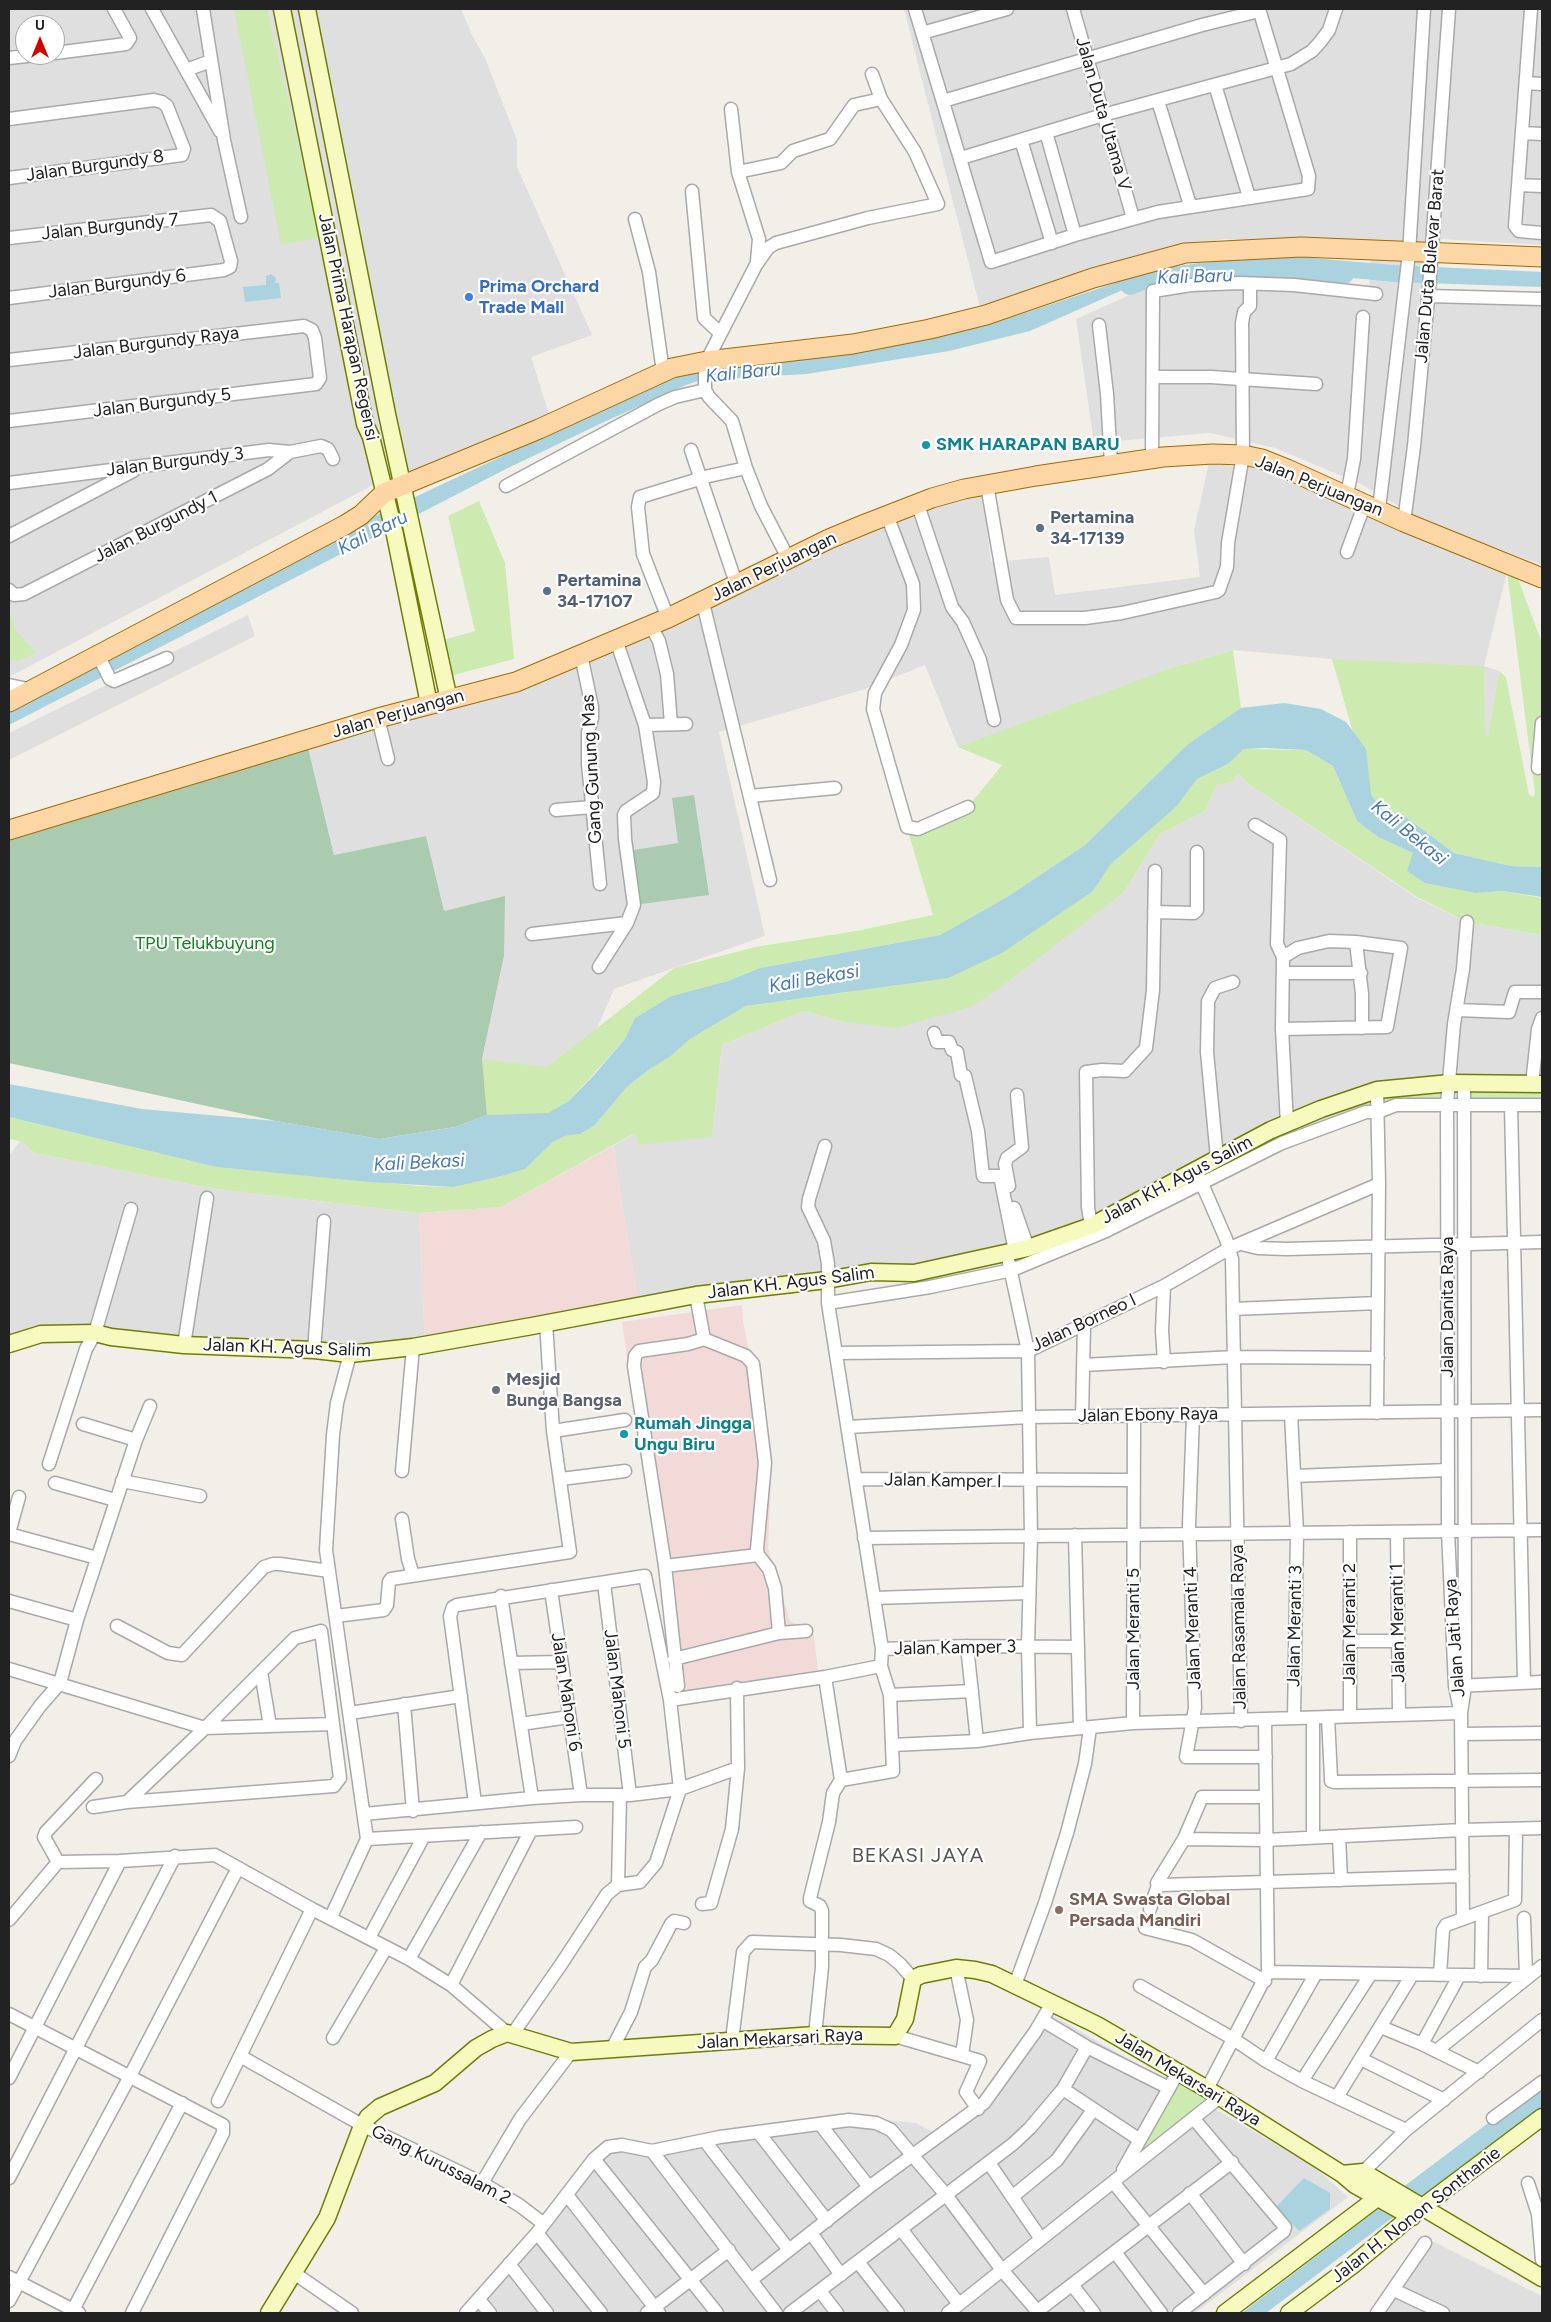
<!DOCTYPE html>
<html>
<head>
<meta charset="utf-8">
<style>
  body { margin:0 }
  #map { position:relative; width:1551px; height:2322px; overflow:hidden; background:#f2efe9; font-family:Figtree,sans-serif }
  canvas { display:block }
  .frame { position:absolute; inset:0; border:10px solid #222; pointer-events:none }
  .north { position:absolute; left:15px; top:15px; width:50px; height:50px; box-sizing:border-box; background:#fff; border:1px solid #a7a7a7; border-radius:50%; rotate:0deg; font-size:14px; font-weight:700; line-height:20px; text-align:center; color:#222 }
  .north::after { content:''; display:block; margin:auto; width:18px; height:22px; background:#d40000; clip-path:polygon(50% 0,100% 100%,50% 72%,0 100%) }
</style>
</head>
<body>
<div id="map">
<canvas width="1551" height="2322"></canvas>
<div class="frame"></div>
<div class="north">U</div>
</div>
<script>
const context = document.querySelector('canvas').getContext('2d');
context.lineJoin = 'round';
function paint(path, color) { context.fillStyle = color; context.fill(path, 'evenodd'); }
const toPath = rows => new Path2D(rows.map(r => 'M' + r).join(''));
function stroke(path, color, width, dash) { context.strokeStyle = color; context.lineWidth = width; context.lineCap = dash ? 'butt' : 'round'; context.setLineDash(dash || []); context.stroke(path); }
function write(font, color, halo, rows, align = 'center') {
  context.font = font + ' Figtree,sans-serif'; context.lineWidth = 4.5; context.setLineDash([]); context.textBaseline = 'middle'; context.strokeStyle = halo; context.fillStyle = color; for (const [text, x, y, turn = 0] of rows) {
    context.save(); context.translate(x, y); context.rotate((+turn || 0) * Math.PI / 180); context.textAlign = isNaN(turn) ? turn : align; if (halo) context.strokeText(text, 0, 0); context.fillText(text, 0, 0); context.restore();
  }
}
const residential = toPath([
  [9,9,461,9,472,35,485,58,517,140,517,167,592,335,531,357,551,420,375,484,9,677],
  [25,25,55,25,55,55,25,55],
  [904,9,1542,9,1542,245,1441,239,1437,290,1542,296,1542,565,1422,520,1361,484,1275,448,1210,433,1094,443,1076,319,1152,285,1288,279,1369,286,1371,247,1222,239,1090,279,980,308],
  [1209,463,1259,469,1507,572,1484,666,1499,671,1488,736,1484,738,1332,659,1233,650,1171,668,1002,765,958,747,925,665,862,690,719,732,765,936,614,989,580,1068,487,1115,482,1059,504,956,504,897,444,911,426,836,334,855,308,748,514,691,667,629,832,545,905,514,983,491,991,562,1049,557,1055,595,1200,577,1194,530],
  [248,615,255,636,9,760,9,733],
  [1238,773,1247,783,1417,898,1467,922,1542,935,1542,1084,1450,1083,1175,1182,1006,1253,641,1305,636,1291,613,1146,635,1133,712,1137,722,1045,804,1011,848,1023,1124,892,1160,834,1205,811,1217,785,1233,782],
  [20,1141,35,1153,209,1188,419,1213,425,1344,377,1352,111,1337,9,1344,9,1156],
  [1045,2011,1312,2165,1348,2197,1195,2313,465,2313,515,2261,601,2144,631,2148,809,2126,836,2115,916,2123,938,2135,985,2094],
  [1422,2236,1542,2296,1542,2313,1374,2313]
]);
const commercial = toPath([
  [613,1146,636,1291,641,1305,425,1344,419,1213,501,1207],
  [742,1305,743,1322,772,1459,768,1548,790,1621,813,1630,818,1670,676,1693,622,1322]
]);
const grass = toPath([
  [234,9,267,9,320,238,281,245],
  [479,501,505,563,514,659,450,676,444,640,475,631,448,516],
  [1507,572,1518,579,1542,643,1542,867,1511,866,1454,853,1402,814,1381,808,1371,796,1332,659,1484,666,1485,737,1488,735,1499,671,1506,677,1529,795,1533,797,1535,794],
  [9,610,15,629,36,653,19,661,9,660],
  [1233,650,1241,708,1188,744,1085,845,1007,897,940,935,760,968,728,981,671,996,635,1018,625,1039,569,1101,548,1114,487,1115,482,1059,547,1067,674,968,755,947,856,931,933,915,906,825,907,827,968,807,1002,765,958,747,1171,668],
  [1244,749,1306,750,1333,766,1357,821,1378,837,1413,853,1476,893,1502,891,1542,898,1542,935,1467,922,1417,897,1247,783,1238,773,1233,782,1217,785,1205,811,1160,834,1124,892,997,990,971,1007,897,1028,848,1023,804,1011,722,1045,712,1137,639,1145,635,1133,501,1207,419,1213,209,1188,35,1153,20,1141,9,1139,9,1117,216,1167,420,1186,454,1187,502,1176,525,1169,553,1142,565,1136,580,1134,594,1126,627,1087,647,1071,671,1056,690,1039,746,1006,849,992,1093,891,1111,864,1177,806,1197,779,1228,764],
  [1464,1083,1542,1084,1542,1105,1464,1105],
  [1449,1084,1447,1103,1382,1107,1379,1092],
  [1178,2072,1220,2097,1121,2175]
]);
const cemetery = toPath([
  [308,748,334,855,426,836,444,911,505,896,504,956,482,1059,487,1115,455,1127,379,1139,276,1121,9,1063,9,840],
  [694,795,709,895,634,905,627,851,678,843,672,798]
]);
const water = toPath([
  [1289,256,1393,265,1542,272,1542,287,1394,282,1290,272,1201,270,1154,276,1030,331,949,351,807,374,701,380,686,385,604,422,506,469,9,725,9,710,115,657,379,514,679,373,887,345,992,324,1154,270,1199,263],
  [271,274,276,278,275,283,279,283,281,298,245,302,243,287,266,285,266,276],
  [1284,703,1321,709,1346,722,1366,749,1371,795,1381,808,1402,814,1454,853,1511,866,1542,867,1542,897,1502,891,1476,893,1425,883,1407,871,1413,853,1378,837,1357,821,1333,766,1306,750,1265,748,1244,749,1228,764,1197,779,1177,806,1111,864,1093,891,1002,953,948,978,746,1006,690,1039,671,1056,647,1071,627,1087,594,1126,580,1134,565,1136,553,1142,525,1169,502,1176,454,1187,370,1182,216,1167,9,1117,9,1084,142,1109,276,1121,379,1139,455,1127,487,1115,548,1113,569,1101,594,1075,625,1039,635,1018,671,996,728,981,760,968,940,935,1007,897,1085,845,1188,744,1241,708],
  [1304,2178,1330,2193,1330,2209,1299,2231,1276,2207],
  [1381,2207,1396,2215,1266,2313,1242,2313]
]);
const river = toPath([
  [1130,285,1154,276,1344,274],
  [1392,2208,1542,2095]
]);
const street = toPath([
  [152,9,220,131],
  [203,9,224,140,241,217],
  [915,9,991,262,1075,235,1158,212,1308,189,1309,176,1259,9],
  [1073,9,1133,218],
  [1531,9,1515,226,1519,231,1542,233],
  [922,33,1007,9],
  [55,53,126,44,130,38,114,9],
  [9,58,36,55],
  [186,70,211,61],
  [1526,83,1542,84],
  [1215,85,1249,197],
  [943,101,1202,25,1259,11],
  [1158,101,1190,205],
  [731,109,738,172,759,239,757,261],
  [9,119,154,100,162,102,167,106,184,149,182,155,9,178],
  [1046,132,1075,235],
  [1522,133,1542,134],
  [1021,140,1052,243],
  [961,158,1103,115,1291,64,1312,51,1321,41,1329,30,1336,9],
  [738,172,781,163,793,151,830,139,854,105,881,99],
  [1518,185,1542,186],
  [692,191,704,318,720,333],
  [635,219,649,272,663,372],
  [9,238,211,215,220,221,231,261,230,267,224,270,9,298],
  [1428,296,1542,299],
  [1099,325,1107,394,1111,464],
  [9,360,304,326,312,330,315,338,320,378,316,384,9,421],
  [1153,377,1211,377,1316,384],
  [691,450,737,586],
  [1152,458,1153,291,1191,285,1240,283,1294,285,1376,294],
  [9,483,269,450,290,452,321,446,328,449,333,459],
  [987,485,1007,600,1016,618,1085,618,1122,613,1216,592,1219,590,1227,567,1228,543,1243,455,1242,323,1244,312,1250,306,1250,284],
  [506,486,659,404,675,397,705,390],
  [1347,495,1354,459,1363,317],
  [918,505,952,607,963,622,980,660,994,720],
  [1379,509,1409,253,1424,9],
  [887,515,913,584,914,610,901,645,875,693,873,709,907,827,918,829,968,807],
  [1404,522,1414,446,1429,288,1449,9],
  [9,536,133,471],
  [1347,552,1365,503],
  [789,560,761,506,746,468,732,421,709,397,705,390,705,364,756,265,768,248,776,243,868,218,938,204,915,152,881,99,872,74],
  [9,590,14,595,24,594,268,469,290,452],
  [703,603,770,880],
  [668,618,643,554,638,507,640,497,709,476,746,468],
  [651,626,659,641,667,674,671,724],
  [98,655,110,679,114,681,167,658],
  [581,655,592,707,592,718,588,732,588,764,600,884],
  [9,685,32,690],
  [378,718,388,759],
  [645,725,686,724],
  [1538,768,1542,723],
  [750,796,835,788],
  [556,810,592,807],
  [1255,825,1280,840,1277,944,1283,957,1282,1029,1287,1124],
  [1154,912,1194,913,1197,910,1197,852],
  [532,934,627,923],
  [1356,942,1362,994,1362,1028],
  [599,967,627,923,634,905,625,839,624,815,626,811,653,793,654,782,645,725,616,640],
  [1283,973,1361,973],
  [1457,1010,1509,1012,1515,992,1542,992],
  [1282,1029,1387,1027,1401,948,1356,942,1329,941,1298,948,1283,957],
  [934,1033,937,1042,949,1042,952,1050,957,1052,961,1075,965,1076,978,1131,983,1176,1000,1176,1015,1251],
  [1532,1084,1538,1029,1542,1018],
  [1377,1090,1379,1184,1377,1413],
  [1511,1106,1524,1683],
  [825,1146,809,1199,808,1207,824,1241,828,1264,828,1303,882,1649,881,1666,890,1695,893,1771,841,1780,825,1677],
  [1217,1158,1207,1052,1208,1001,1215,988,1233,982],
  [1199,1177,1226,1239,1232,1259,1241,1721],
  [1009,1186,1005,1164,1007,1158,1022,1147,1017,1095],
  [1014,1208,1028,1248],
  [1091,1226,1088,1207,1086,1072,1102,1070,1125,1071,1146,1048,1153,990,1155,871],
  [1241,1244,1258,1248,1287,1249,1542,1242],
  [1009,1263,1028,1351,1031,1536,1028,1646,1030,1733],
  [828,1303,930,1287,1012,1270,1106,1231,1282,1143,1366,1112,1378,1112,1396,1105,1542,1105],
  [1233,1309,1378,1303],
  [184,1345,207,1198],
  [314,1350,324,1221],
  [836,1353,1028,1351,1164,1286,1230,1248,1379,1184],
  [350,1354,337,1403,333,1435,326,1550,367,1839],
  [1164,1362,1162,1331,1164,1286],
  [1083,1365,1234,1357,1378,1358],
  [1291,1414,1297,1533,1294,1718],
  [1193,1415,1189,1525,1195,1708,1186,1757,1266,1757],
  [1082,1417,1084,1325],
  [848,1427,1029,1417,1542,1410],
  [553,1431,625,1420],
  [136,1440,150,1406],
  [49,1464,86,1349,95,1333,131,1209],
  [402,1471,413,1347],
  [1294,1476,1448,1470],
  [561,1479,625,1471],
  [856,1479,1134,1480],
  [122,1481,200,1496],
  [55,1483,115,1500],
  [402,1519,408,1559,413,1575],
  [1397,1532,1399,1714],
  [9,1533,19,1497],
  [9,1534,97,1558],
  [1075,1535,1080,1728],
  [864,1538,1542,1530],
  [665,1566,758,1555],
  [604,1583,630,1795],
  [551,1590,581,1795],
  [501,1596,532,1798],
  [874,1598,1029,1593],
  [9,1601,77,1620],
  [336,1616,384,1610,387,1605,389,1582,391,1579,570,1552,553,1431,546,1323],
  [117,1626,168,1653,182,1655,264,1567,273,1564,280,1564,329,1571],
  [779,1633,806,1631],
  [1350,1641,1398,1641],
  [967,1646,977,1741],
  [882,1649,967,1646,1078,1647],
  [674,1659,779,1633,775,1588,769,1569,758,1555,757,1549,765,1463,753,1364,746,1356,704,1339],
  [511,1663,561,1662],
  [9,1669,205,1728,295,1638,321,1631,333,1724,205,1728,127,1802,334,1786,340,1778,333,1724],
  [261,1672,270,1726],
  [678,1686,665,1566,634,1366,635,1356,639,1351,688,1344,704,1339,696,1295],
  [1457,1686,1542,1682],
  [890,1695,972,1691],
  [404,1704,413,1811],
  [1459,1705,1455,1686,1448,1531,1447,1104,1454,1024,1463,969,1467,922],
  [350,1713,461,1696],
  [1350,1716,1350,1532],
  [1328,1717,1331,1778,1331,1781,1334,1782,1542,1780],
  [1313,1718,1313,1837],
  [1133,1723,1134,1416],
  [521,1724,569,1717],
  [1461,1734,1542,1733],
  [892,1745,977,1741,1030,1733,1133,1723,1461,1713],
  [9,1756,15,1741,40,1706,60,1683,77,1620,136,1440,83,1424],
  [96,1779,46,1832,44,1837,58,1862,120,1861],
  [1266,1797,1202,1797,1184,1839,1157,1883,1161,1885,1267,1882,1463,1876],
  [475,1803,450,1616,453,1607,457,1605,645,1576,670,1700,825,1677,881,1666],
  [93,1807,127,1802],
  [364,1814,532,1798,581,1795,630,1795,680,1789,670,1700],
  [1339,1836,1341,1880],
  [367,1839,576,1827],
  [1184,1839,1267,1840,1462,1830,1542,1828],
  [618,1885,620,1795],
  [702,1904,711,1903,732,1829,738,1768,737,1688],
  [1150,1909,1158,1885],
  [331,1917,367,1839],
  [1524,1918,1526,1976],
  [1463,1919,1461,1713,1465,1686,1464,1083],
  [9,1920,58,1862],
  [1145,1928,1192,1940,1265,1981],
  [369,1938,424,1836],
  [409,1959,481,1832],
  [956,1968,967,2020,962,2055],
  [1268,1972,1528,1976],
  [1440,1975,1443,1930,1446,1925,1515,1900,1516,1829],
  [1481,1976,1482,1912],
  [451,1985,531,1830],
  [1015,1985,1045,1903,1067,1833,1085,1764,1090,1728],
  [1140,1986,1232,2038,1266,2061,1302,2081,1406,2130],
  [9,2014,223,2125,223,2133,132,2313],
  [1042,2020,1087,2047,1169,2088],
  [1381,2027,1422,2044,1479,2072],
  [512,2035,562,1963,607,1894,618,1885,640,1882,656,1863,680,1789,738,1768],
  [815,2035,822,1967,822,1911,820,1906,810,1901,810,1898,829,1822,833,1793,841,1780],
  [895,2036,980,2061,966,2092,978,2109],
  [333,2038,386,1948],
  [732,2040,743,1952,752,1942,841,1945,876,1949,889,1955,900,1964,913,1979],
  [1422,2044,1459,1976],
  [612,2049,631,2012,645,1967,652,1960,671,1924,674,1921,684,1923],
  [1436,2051,1542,1966],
  [240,2056,362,2125,482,2183,519,2205,544,2224],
  [1361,2059,1444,2100],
  [1266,2061,1315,1975],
  [9,2078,120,1861,215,1855,312,1909,409,1959,451,1985,507,2033],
  [1302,2081,1370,1975],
  [1063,2089,1140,2140],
  [1207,2089,1268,1972,1265,1720],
  [1337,2097,1412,1975],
  [218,2101,312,1909],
  [1493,2118,1542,2082],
  [820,2124,869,2187],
  [759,2133,827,2221],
  [705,2141,789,2250],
  [652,2151,776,2313],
  [594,2159,717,2313],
  [989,2163,1041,2239],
  [1123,2170,1173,2081],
  [1363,2172,1406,2130,1542,2020],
  [9,2178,175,1856],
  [1113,2182,1204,2294],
  [482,2183,520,2119,571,2052],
  [1528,2183,1538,2214,1542,2260],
  [1190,2193,1244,2264],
  [567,2195,659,2313],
  [1012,2197,1057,2160,1093,2110],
  [901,2229,959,2304],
  [537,2233,601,2313],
  [811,2233,841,2275],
  [1115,2252,1161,2313],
  [858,2262,898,2313],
  [509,2264,547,2313],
  [294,2273,352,2313],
  [9,2277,79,2313],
  [751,2280,869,2187,984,2103,1035,2032,1052,2003],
  [1073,2286,1094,2313],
  [1394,2290,1443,2313],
  [820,2291,837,2313],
  [479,2300,490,2313],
  [9,2301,130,2076,238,1868],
  [73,2310,182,2103],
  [466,2313,537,2233,594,2159,608,2147,622,2145,652,2151,720,2137,849,2120,876,2123,891,2130,946,2195,1002,2270,1039,2313],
  [647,2313,729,2250],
  [790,2313,1013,2144,1030,2128,1063,2089,1087,2047],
  [948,2313,1220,2097],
  [1035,2313,1232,2162],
  [1179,2313,1284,2231,1285,2227,1194,2119],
  [1377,2313,1425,2243]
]);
const secondary = toPath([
  [282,9,365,424,371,437,395,535,429,704],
  [307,9,387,414,449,700],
  [9,1344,41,1334,95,1333,111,1337,184,1345,314,1350,350,1354,413,1347,532,1326,696,1295,827,1280,871,1272,914,1273,1028,1248,1091,1226,1271,1130,1321,1109,1377,1090,1450,1083,1542,1084],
  [1342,2174,1363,2172,1542,2278],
  [269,2313,327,2218,360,2131,368,2117,380,2107,435,2083,476,2048,492,2039,507,2033,571,2052,815,2035,895,2036,905,2019,913,1979,921,1975,956,1968,975,1970,992,1974,1097,2025,1207,2089,1342,2174,1355,2185,1412,2217],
  [1225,2313,1377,2198],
  [1289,2313,1353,2265,1421,2208,1542,2117]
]);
const primary = toPath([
  [9,702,345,525,361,515,384,493,539,429,672,368,707,361,853,344,930,329,986,315,1093,278,1185,253,1301,247,1542,257],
  [9,830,378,718,516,682,668,618,829,539,865,524,932,498,964,489,1036,476,1163,457,1213,454,1243,455,1262,459,1287,469,1404,522,1542,578]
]);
const markers = [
  [469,297,5,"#3f7fe0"],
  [926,445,5,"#0f9aa8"],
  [1040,528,5,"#5c6f8a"],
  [547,591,5,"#5c6f8a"],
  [496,1390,5,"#6b7280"],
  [624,1434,5,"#0f9aa8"],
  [1059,1910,5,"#8d6e63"]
];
const streetNames = [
  ["Jalan Duta Utama V",1103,114,74],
  ["Jalan Burgundy 8",95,166,-8],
  ["Jalan Burgundy 7",110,227,-6],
  ["Jalan Duta Bulevar Barat",1430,266,-85],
  ["Jalan Burgundy 6",117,284,-7],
  ["Jalan Prima Harapan Regensi",348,327,78],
  ["Jalan Burgundy Raya",156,343,-7],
  ["Jalan Burgundy 5",162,403,-7],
  ["Jalan Burgundy 3",175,462,-7],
  ["Jalan Perjuangan",1319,486,22],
  ["Jalan Burgundy 1",156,527,-27],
  ["Jalan Perjuangan",774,567,-26],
  ["Jalan Perjuangan",398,714,-16],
  ["Gang Gunung Mas",592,769,-93],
  ["Jalan KH. Agus Salim",1177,1180,-28],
  ["Jalan KH. Agus Salim",791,1283,-7],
  ["Jalan Danita Raya",1448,1307,-90],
  ["Jalan Borneo I",1084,1323,-25],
  ["Jalan KH. Agus Salim",287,1348,2],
  ["Jalan Ebony Raya",1148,1415,-1],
  ["Jalan Kamper I",943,1481,1],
  ["Jalan Meranti 1",1398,1623,-91],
  ["Jalan Meranti 2",1350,1624,-90],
  ["Jalan Meranti 3",1295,1626,-89],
  ["Jalan Rasamala Raya",1239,1627,-91],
  ["Jalan Meranti 4",1193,1628,-92],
  ["Jalan Meranti 5",1134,1629,-90],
  ["Jalan Jati Raya",1455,1638,-94],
  ["Jalan Kamper 3",955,1648,-1],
  ["Jalan Mahoni 5",617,1689,83],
  ["Jalan Mahoni 6",566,1692,81],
  ["Jalan Mekarsari Raya",780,2039,-3],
  ["Jalan Mekarsari Raya",1188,2079,31],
  ["Gang Kurussalam 2",441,2165,27],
  ["Jalan H. Nonon Sonthanie",1416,2215,-38]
];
const shopNames = [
  ["Prima Orchard",479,287],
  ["Trade Mall",479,308]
];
const cultureNames = [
  ["SMK HARAPAN BARU",936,445],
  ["Rumah Jingga",634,1424],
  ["Ungu Biru",634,1445]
];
const serviceNames = [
  ["Pertamina",1050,518],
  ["34-17139",1050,539],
  ["Pertamina",557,581],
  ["34-17107",557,602]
];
const parkNames = [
  ["TPU Telukbuyung",205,944]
];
const worshipNames = [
  ["Mesjid",506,1380],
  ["Bunga Bangsa",506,1401]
];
const educationNames = [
  ["SMA Swasta Global",1069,1900],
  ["Persada Mandiri",1069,1921]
];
const waterNames = [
  ["Kali Baru",1195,277,-2],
  ["Kali Baru",743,373,-6],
  ["Kali Baru",373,533,-27],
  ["Kali Bekasi",1409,833,39],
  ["Kali Bekasi",814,979,-10],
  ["Kali Bekasi",419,1163,-3]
];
const quarterNames = [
  ["BEKASI JAYA",918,1856]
];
paint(residential, '#e0dfdf');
paint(commercial, '#f2dad9');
paint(grass, '#cdebb0');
paint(cemetery, '#aacbaf');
paint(water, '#aad3df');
stroke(river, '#aad3df', 20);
stroke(street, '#a9a9a9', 15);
stroke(secondary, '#707d05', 19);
stroke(primary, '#a06b00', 21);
stroke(street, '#fff', 12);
stroke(secondary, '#f7fabf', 16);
stroke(primary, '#fcd6a4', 19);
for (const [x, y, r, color] of markers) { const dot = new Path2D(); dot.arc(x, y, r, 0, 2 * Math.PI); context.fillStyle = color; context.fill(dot); stroke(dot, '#fff', 2); }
write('18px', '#222', '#fff', streetNames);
write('bold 18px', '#366cbe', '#fff', shopNames, 'left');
write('bold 18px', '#0d838f', '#fff', cultureNames, 'left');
write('bold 18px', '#4e5e75', '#fff', serviceNames, 'left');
write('18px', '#0c8416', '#fff', parkNames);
write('bold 18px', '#5b616d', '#fff', worshipNames, 'left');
write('bold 18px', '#785e54', '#fff', educationNames, 'left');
write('italic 19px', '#4a7aab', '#fff', waterNames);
context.letterSpacing = '1px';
write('20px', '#555', '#fff', quarterNames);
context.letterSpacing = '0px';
</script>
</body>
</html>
